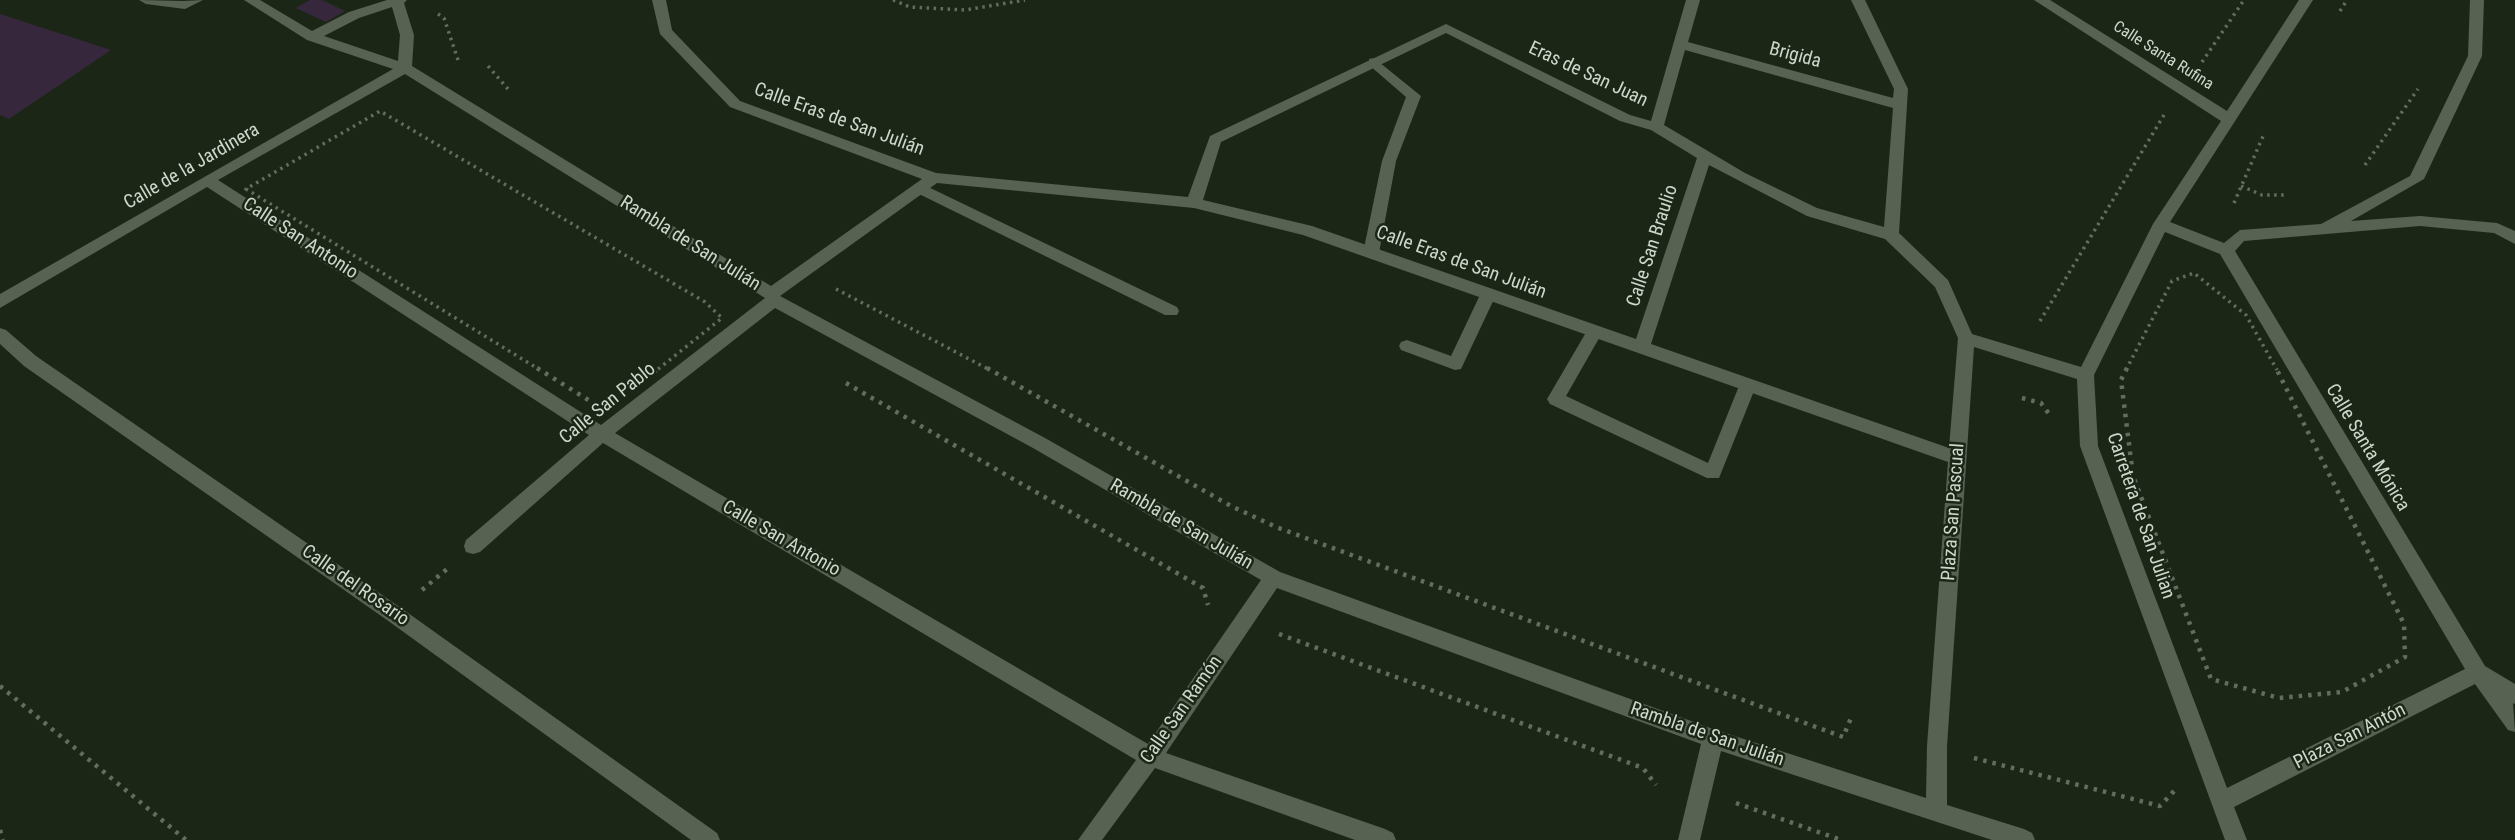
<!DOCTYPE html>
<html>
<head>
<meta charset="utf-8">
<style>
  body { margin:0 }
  canvas { display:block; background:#1b2617 }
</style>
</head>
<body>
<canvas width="2515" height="840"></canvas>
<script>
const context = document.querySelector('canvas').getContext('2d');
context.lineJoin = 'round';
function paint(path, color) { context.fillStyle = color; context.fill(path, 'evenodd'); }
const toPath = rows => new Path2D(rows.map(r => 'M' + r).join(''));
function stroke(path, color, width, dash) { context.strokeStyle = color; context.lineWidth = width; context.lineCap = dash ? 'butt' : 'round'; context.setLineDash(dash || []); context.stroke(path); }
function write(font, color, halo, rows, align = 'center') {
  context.font = font + ' "Roboto Condensed",sans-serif'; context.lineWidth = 5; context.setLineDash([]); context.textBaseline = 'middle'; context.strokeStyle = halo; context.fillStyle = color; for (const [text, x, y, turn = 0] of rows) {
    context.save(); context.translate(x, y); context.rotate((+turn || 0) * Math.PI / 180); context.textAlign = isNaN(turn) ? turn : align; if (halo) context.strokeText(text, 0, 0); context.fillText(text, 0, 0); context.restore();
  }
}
const green = toPath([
  [310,0,322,0,345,11,326,22,296,8],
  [0,14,111,50,9,119,0,115]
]);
const pathFar1 = toPath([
  [893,0,910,7,965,10,1025,0],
  [2340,11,2347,0],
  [438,14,444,18,458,60],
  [2202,62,2244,0],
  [488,66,508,89],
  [2365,165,2418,89],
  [2241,186,2262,195,2285,195],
  [2234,203,2264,134],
  [836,289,990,370],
  [2040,321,2164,115],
  [540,370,246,189,380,111,705,302,722,318,657,370],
  [2126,370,2172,281,2194,273,2246,315,2277,370]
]);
const path = toPath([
  [537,368,606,411,659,368],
  [987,368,1231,506,1276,527,1843,737,1851,718],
  [2127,368,2121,380,2133,476,2211,679,2279,698,2342,692,2405,657,2404,624,2276,368],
  [846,383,1203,588,1208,605],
  [2022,398,2041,403,2049,414],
  [422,590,447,569],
  [1279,634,1643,768,1656,785],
  [0,686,186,840],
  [1974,758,2160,806,2175,790],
  [1736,803,1841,840],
  [0,830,3,840]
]);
const service = toPath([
  [1374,58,1421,96,1396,161,1379,253,1371,259,1363,253,1382,161,1406,97,1369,65,1369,59,1374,58],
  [920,183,1177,307,1179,311,1177,315,1165,315,915,192,912,188,915,184,920,183],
  [1488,289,1496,295,1461,369,1455,370,1401,350,1399,346,1401,342,1407,340,1451,356,1480,295,1488,289],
  [1594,327,1602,333,1566,396,1708,463,1741,381,1753,381,1756,386,1719,478,1707,478,1550,404,1547,399,1550,394,1588,329,1594,327]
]);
const minor = toPath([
  [139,0,183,1,203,0,185,9,146,4,139,0],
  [244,0,260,0,312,31,349,12,387,0,407,0,404,3,414,35,412,66,771,286,922,179,730,107,660,34,652,0,666,0,672,30,740,101,936,173,1188,197,1210,136,1446,24,1630,115,1651,121,1686,0,1700,0,1688,42,1893,98,1894,89,1851,0,1865,0,1908,89,1899,233,1948,280,1972,334,2081,367,2153,224,2221,121,2034,0,2050,0,2227,111,2299,0,2313,0,2170,222,2224,243,2240,230,2321,224,2410,176,2468,56,2470,0,2484,0,2482,56,2424,179,2351,221,2420,216,2497,223,2515,231,2515,244,2494,233,2420,226,2244,241,2235,251,2485,666,2515,684,2515,704,2513,703,2515,732,2508,730,2475,684,2234,807,2247,840,2225,840,2080,446,2077,379,1974,347,1947,746,1947,805,2024,829,2032,833,2035,840,1992,840,1721,751,1700,840,1678,840,1701,744,1277,588,1166,753,1385,829,1393,833,1396,840,1355,840,1155,768,1102,840,1078,840,1136,760,603,443,480,552,473,554,466,552,464,546,466,540,589,435,207,187,0,308,0,294,393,69,307,40,244,0],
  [392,7,400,35,398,61,324,36,359,18,392,7],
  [1446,33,1620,121,1651,130,1697,158,1636,339,1312,226,1203,200,1221,142,1446,33],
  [1685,50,1893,108,1884,227,1817,208,1745,173,1664,125,1685,50],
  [405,74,765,298,601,425,218,180,405,74],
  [1709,165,1807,216,1885,239,1935,287,1958,338,1949,448,1651,344,1709,165],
  [937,183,1194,208,1303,235,1948,462,1927,746,1926,798,1713,729,1280,572,1045,438,780,296,937,183],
  [2165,232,2220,254,2465,669,2227,788,2098,446,2094,375,2165,232],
  [775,308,1033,448,1261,580,1148,744,615,433,775,308],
  [0,328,6,330,36,356,401,608,717,833,720,840,691,840,387,620,24,366,0,344,0,328]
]);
const farStreetnames = [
  ["Calle Santa Rufina",2163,56,32]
];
const streetNames = [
  ["Brigida",1795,56,15],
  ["Eras de San Juan",1588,75,25],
  ["Calle Eras de San Julián",839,120,20],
  ["Calle de la Jardinera",192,167,-30],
  ["Calle San Antonio",300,239,33],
  ["Rambla de San Julián",690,244,32],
  ["Calle San Braulio",1653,246,-72],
  ["Calle Eras de San Julián",1461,263,20],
  ["Calle San Pablo",608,404,-39],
  ["Calle Santa Mónica",2367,448,59],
  ["Plaza San Pascual",1954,512,-86],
  ["Carretera de San Julian",2140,516,71],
  ["Rambla de San Julián",1181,525,30],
  ["Calle San Antonio",781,539,30],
  ["Calle del Rosario",355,586,35],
  ["Calle San Ramón",1182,710,-55],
  ["Rambla de San Julián",1707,735,19],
  ["Plaza San Antón",2350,737,-27]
];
paint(green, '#36273c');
stroke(pathFar1, '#636d5f', 3.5, [2.5, 4.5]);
stroke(path, '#636d5f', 4.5, [3.5, 6]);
paint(service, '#576253');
paint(minor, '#576253');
write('16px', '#cfd7cc', '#1b2617', farStreetnames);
write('19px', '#cfd7cc', '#1b2617', streetNames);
</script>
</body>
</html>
